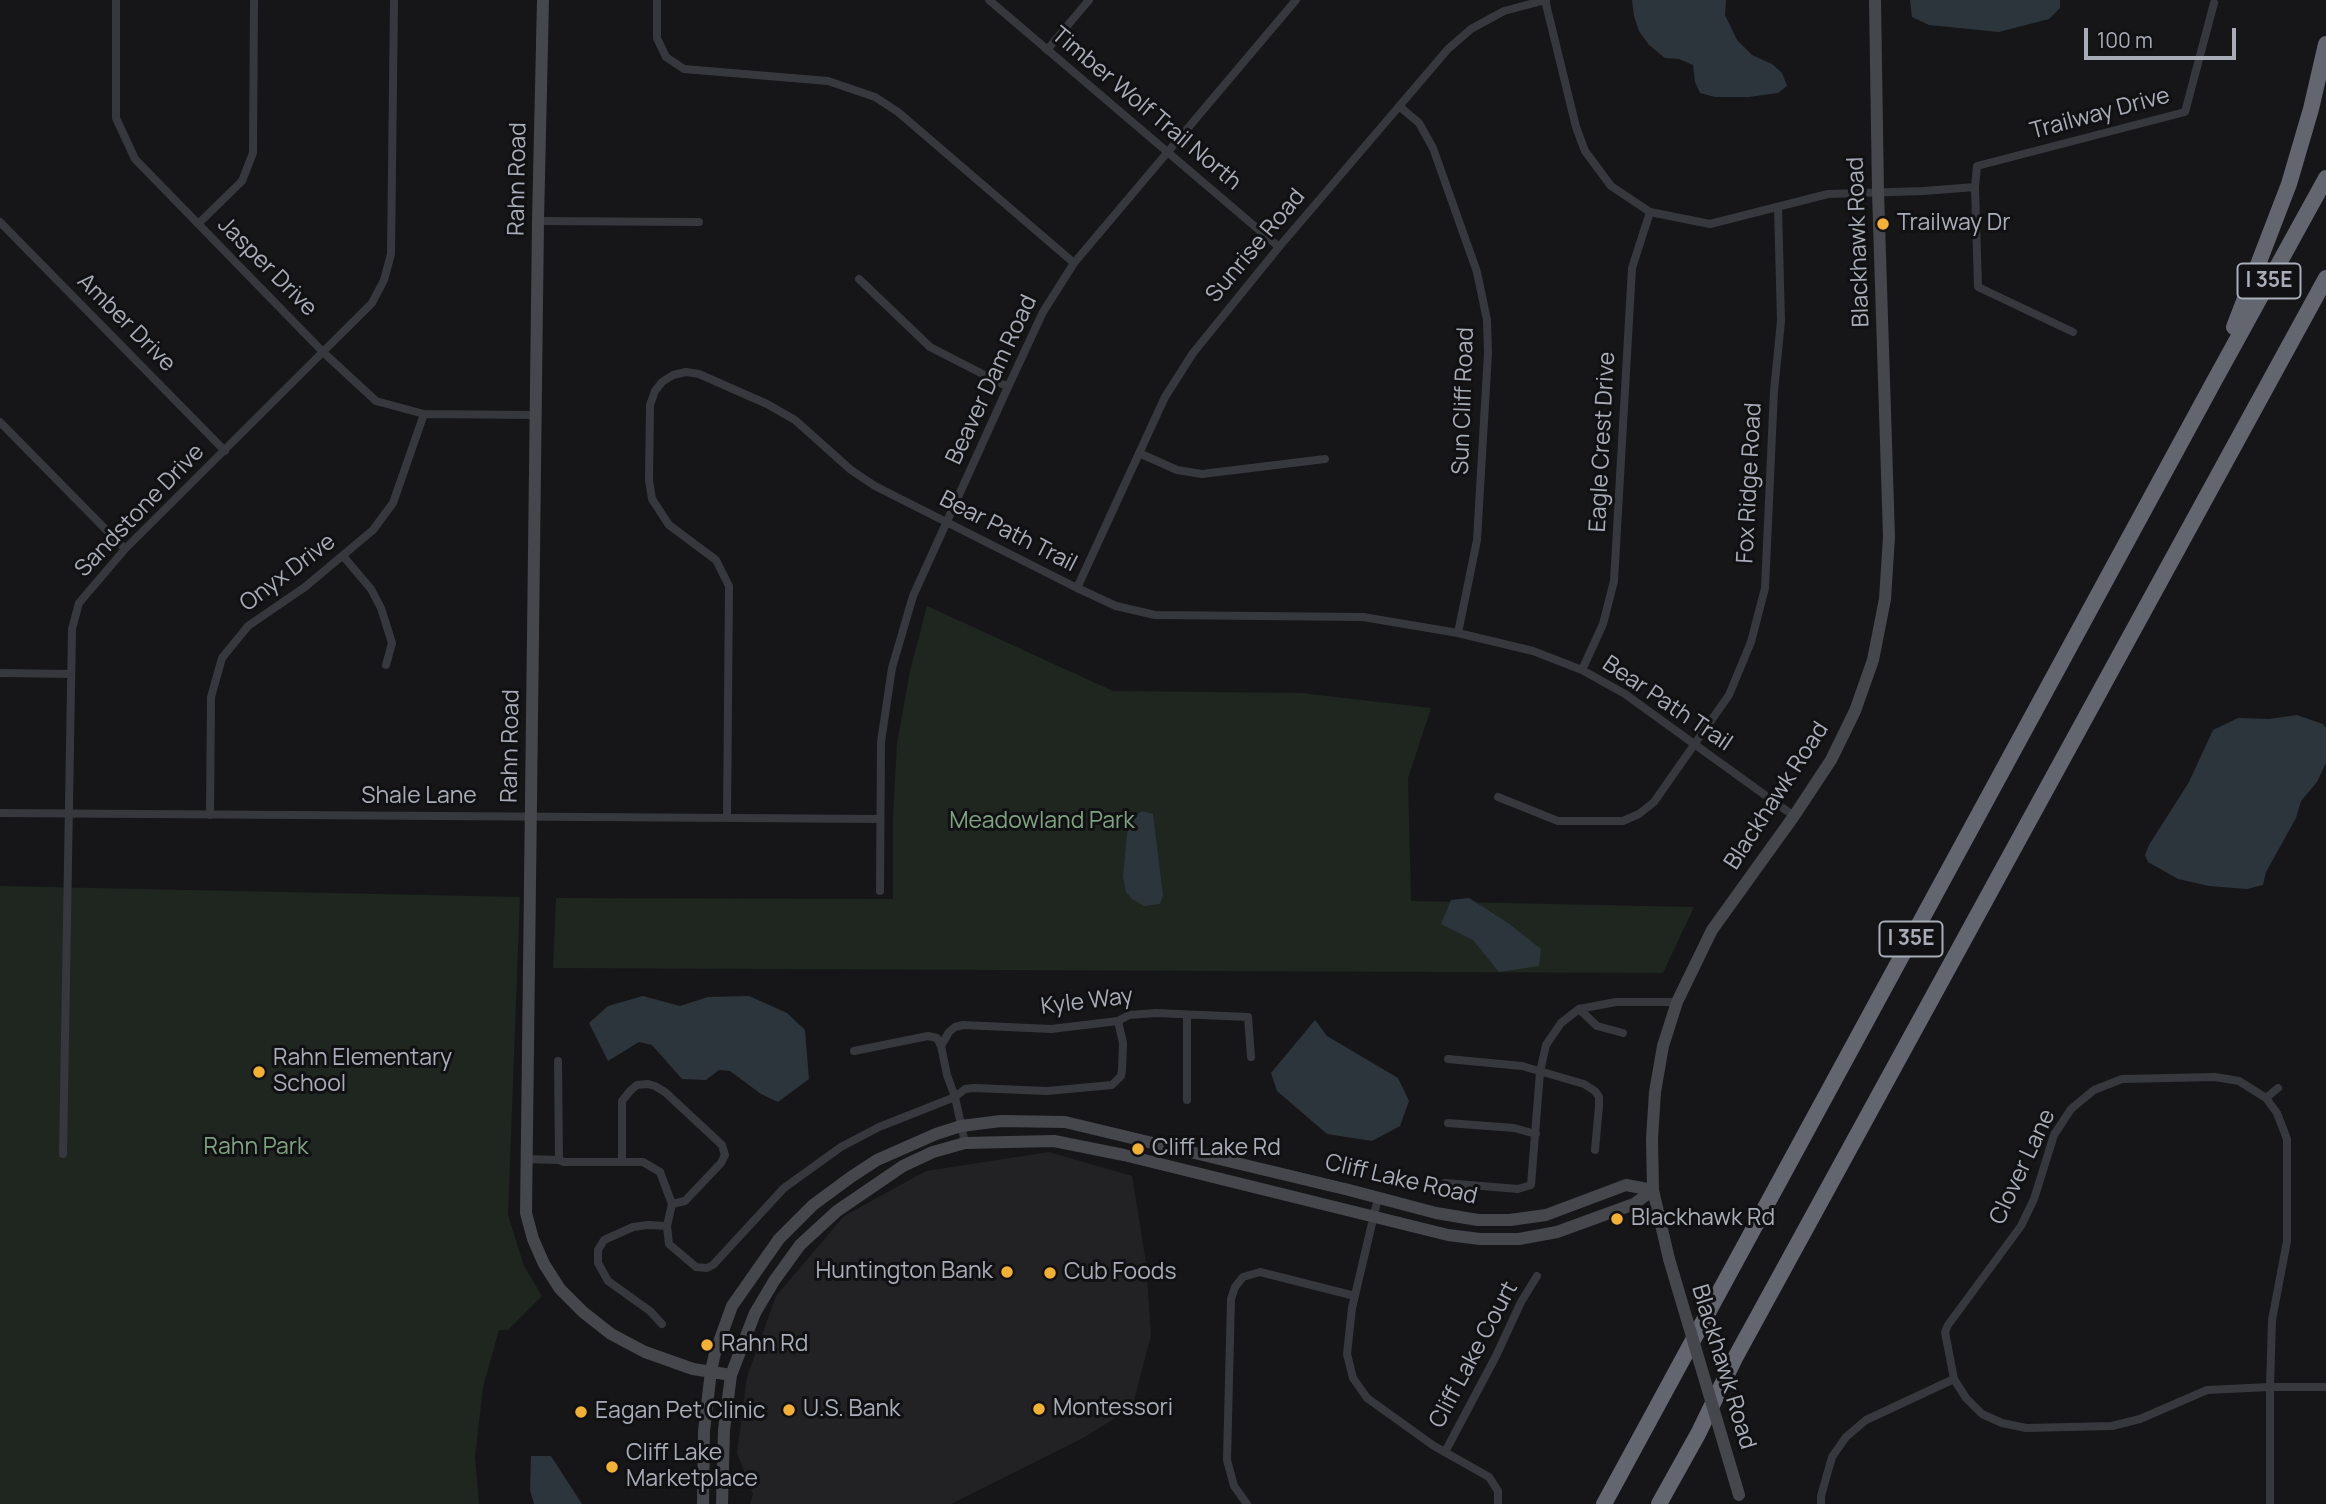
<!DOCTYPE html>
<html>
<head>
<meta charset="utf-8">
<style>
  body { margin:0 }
  #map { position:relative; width:2326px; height:1504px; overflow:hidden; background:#161618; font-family:Manrope,sans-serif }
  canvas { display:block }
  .scale { position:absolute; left:2084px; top:28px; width:152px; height:32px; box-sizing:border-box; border:4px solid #a8adb8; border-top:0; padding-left:9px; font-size:21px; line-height:24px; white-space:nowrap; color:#a8adb8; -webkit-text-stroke:5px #111113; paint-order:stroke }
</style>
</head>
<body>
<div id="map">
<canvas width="2326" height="1504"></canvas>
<div class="scale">100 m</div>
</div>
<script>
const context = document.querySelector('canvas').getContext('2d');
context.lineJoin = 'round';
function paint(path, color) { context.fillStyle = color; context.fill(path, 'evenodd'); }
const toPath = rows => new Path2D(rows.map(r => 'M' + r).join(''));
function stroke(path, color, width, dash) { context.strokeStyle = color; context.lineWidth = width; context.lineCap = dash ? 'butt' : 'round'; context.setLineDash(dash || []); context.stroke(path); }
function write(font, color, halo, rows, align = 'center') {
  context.font = font + ' Manrope,sans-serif'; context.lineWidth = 6; context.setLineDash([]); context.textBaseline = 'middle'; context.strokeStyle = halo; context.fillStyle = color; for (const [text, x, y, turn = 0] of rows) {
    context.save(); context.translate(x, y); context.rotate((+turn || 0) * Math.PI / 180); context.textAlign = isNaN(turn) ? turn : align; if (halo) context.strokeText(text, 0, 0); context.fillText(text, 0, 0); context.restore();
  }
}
const built = toPath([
  [1049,1152,1132,1176,1146,1263,1151,1335,1132,1408,1081,1439,951,1504,750,1504,753,1494,737,1453,747,1377,776,1296,844,1216,926,1171]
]);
const green = toPath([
  [927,606,1113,691,1301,693,1431,708,1408,778,1411,901,1694,907,1663,973,553,968,556,898,893,899,893,818,897,743,910,671],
  [0,886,520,897,508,1215,524,1266,542,1296,508,1330,499,1330,483,1387,475,1457,479,1504,0,1504]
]);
const water = toPath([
  [1632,0,1726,0,1725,15,1737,40,1752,55,1772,64,1782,73,1787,86,1778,93,1749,97,1715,97,1700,93,1695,82,1693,65,1679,59,1665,58,1649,45,1639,31,1634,16],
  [1910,0,2060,0,2060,8,2049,19,1999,32,1929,25,1912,17],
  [2297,715,2323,724,2326,728,2326,763,2317,782,2301,801,2296,818,2266,872,2263,885,2247,889,2209,886,2178,879,2148,862,2145,855,2149,845,2189,782,2213,730,2238,718,2269,719],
  [1142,811,1153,814,1163,895,1160,904,1144,906,1132,899,1126,892,1123,877,1127,834,1133,817],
  [1469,898,1508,923,1541,949,1539,966,1499,972,1473,940,1441,924,1451,900],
  [643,996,680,1006,708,997,749,996,787,1013,805,1030,809,1079,778,1102,761,1094,730,1071,719,1070,706,1080,682,1079,652,1045,639,1042,608,1061,589,1023,608,1006],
  [1315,1020,1327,1036,1398,1078,1409,1101,1400,1126,1372,1141,1327,1134,1277,1091,1271,1073],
  [531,1456,551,1456,582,1504,534,1504,530,1490]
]);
const street = toPath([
  [116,0,116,118,135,159,324,353,376,401,424,414,536,415],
  [657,0,657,38,666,57,684,69,828,81,875,97,898,112,1074,263],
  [989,0,1279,247],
  [1545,0,1576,127,1585,151,1611,186,1650,212,1710,224,1828,194,1924,191,1975,187,1978,287,2073,332],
  [1047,50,1089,0],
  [1399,106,1419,123,1433,148,1477,272,1487,320,1488,353,1477,540,1458,633],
  [1975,187,1977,166,2185,112,2214,3],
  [538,221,699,222],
  [0,222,225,451],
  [198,224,242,181,253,153,254,0],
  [859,279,930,347,1008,387],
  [0,422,125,549],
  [1139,453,1177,470,1202,474,1325,459],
  [343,556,371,589,381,608,392,643,386,665],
  [1077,588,1165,397,1193,353,1279,247,1448,49,1471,29,1504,11,1546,0],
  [1582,670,1603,624,1614,581,1632,268,1650,212],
  [0,673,71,674],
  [1498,797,1558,821,1623,821,1639,814,1654,802,1729,695,1751,642,1765,588,1774,391,1781,321,1778,207],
  [0,813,880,819],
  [210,815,211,697,222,658,248,626,305,587,373,530,393,503,424,414],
  [727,818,729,586,716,560,669,525,652,499,649,480,650,405,655,391,662,382,673,375,686,372,699,374,767,404,795,420,851,470,875,486,1077,588,1116,606,1155,615,1363,617,1458,633,1533,651,1582,670,1625,694,1794,816],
  [880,891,881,742,892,668,913,596,1008,387,1043,312,1074,263,1296,0],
  [1579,1009,1597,1026,1623,1033],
  [854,1051,928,1036,937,1038,941,1046],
  [1448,1059,1522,1066,1584,1084,1595,1091,1599,1097,1599,1106,1595,1150],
  [558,1061,559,1160],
  [2266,1098,2278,1088],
  [1187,1100,1187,1015],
  [1448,1123,1514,1128,1536,1134],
  [965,1143,955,1097,947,1075,941,1046,949,1032,955,1027,963,1025,1051,1029,1118,1021,1129,1015,1156,1013,1248,1017,1251,1057],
  [63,1154,72,629,79,603,125,549,372,303,384,280,391,254,394,0],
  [526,1159,559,1160,564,1162,643,1162,660,1172,672,1204,667,1226,669,1244,696,1267,707,1268,713,1265,784,1188,841,1147,879,1127,955,1097,965,1089,974,1088,1047,1091,1112,1085,1121,1076,1122,1070,1123,1043,1118,1021],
  [622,1161,622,1101,630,1091,637,1085,648,1084,655,1086,665,1092,722,1145,725,1155,721,1163,685,1201,672,1204],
  [1445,1183,1518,1189,1531,1185,1540,1072,1546,1045,1561,1023,1579,1009,1616,1002,1677,1002],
  [1378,1198,1352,1308,1347,1354,1353,1378,1367,1398,1434,1446,1489,1477,1498,1491,1498,1504],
  [662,1324,650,1311,608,1281,598,1263,598,1250,604,1240,633,1227,648,1225,667,1226],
  [1445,1452,1496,1356,1521,1302,1537,1276],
  [1247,1504,1234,1486,1227,1460,1231,1299,1235,1287,1243,1277,1260,1272,1355,1296],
  [1821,1504,1821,1496,1832,1457,1846,1437,1866,1420,1954,1379],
  [2270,1504,2270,1387,2272,1320,2287,1241,2287,1139,2277,1113,2266,1098,2239,1081,2215,1077,2122,1079,2094,1090,2071,1109,2054,1135,2034,1199,2021,1226,1948,1325,1945,1332,1954,1379,1966,1398,1982,1414,2002,1423,2026,1428,2112,1426,2140,1419,2207,1390,2270,1387,2326,1387]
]);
const secondary = toPath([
  [543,0,538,221,526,1213,533,1239,544,1264,560,1289,583,1312,611,1334,645,1352,693,1369,731,1375],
  [1669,1259,1653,1190,1652,1139,1655,1092,1663,1046,1677,1002,1712,930,1794,816,1831,760,1855,711,1873,660,1885,599,1889,537,1878,192,1875,0],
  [703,1504,704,1431,711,1371,715,1353,732,1306,779,1239,813,1205,851,1177,877,1160,936,1134,961,1126,1001,1121,1065,1122,1349,1190,1436,1213,1478,1220,1510,1220,1546,1215,1626,1185,1653,1190],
  [722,1504,724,1430,731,1375,755,1313,774,1281,800,1245,837,1211,903,1166,933,1152,965,1143,1054,1141,1124,1155,1448,1235,1480,1239,1519,1239,1557,1232,1634,1204,1653,1190]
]);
const highway = toPath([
  [2234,327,2289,184,2311,109,2326,44],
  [1604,1504,2212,385,2326,178],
  [1659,1504,1698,1434,1735,1358,2326,278]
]);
const secondaryBridge = toPath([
  [1669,1259,1739,1495]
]);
const markers = [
  [1883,224,7,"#f2b134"],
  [259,1072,7,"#f2b134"],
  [1138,1149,7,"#f2b134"],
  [1617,1219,7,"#f2b134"],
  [1007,1272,7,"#f2b134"],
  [1050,1273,7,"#f2b134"],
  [707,1345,7,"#f2b134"],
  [1039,1409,7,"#f2b134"],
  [789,1410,7,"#f2b134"],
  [581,1412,7,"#f2b134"],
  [612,1467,7,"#f2b134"]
];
const shields = [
  [2269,281,63],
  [1911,939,63]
];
const shieldNames = [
  ["I 35E",2269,281],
  ["I 35E",1911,939]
];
const streetNames = [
  ["Timber Wolf Trail North",1146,109,40],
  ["Trailway Drive",2100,114,-15],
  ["Rahn Road",518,179,-89],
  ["Blackhawk Road",1859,242,-92],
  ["Sunrise Road",1256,246,-50],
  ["Jasper Drive",267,267,45],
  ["Amber Drive",126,323,45],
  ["Beaver Dam Road",992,380,-65],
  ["Sun Cliff Road",1464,401,-88],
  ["Eagle Crest Drive",1603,442,-87],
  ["Fox Ridge Road",1750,483,-87],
  ["Sandstone Drive",140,511,-46],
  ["Bear Path Trail",1008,532,27],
  ["Onyx Drive",288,573,-37],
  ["Bear Path Trail",1667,704,34],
  ["Rahn Road",511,746,-89],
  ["Blackhawk Road",1777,796,-57],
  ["Shale Lane",419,797],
  ["Kyle Way",1087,1002,-7],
  ["Clover Lane",2023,1167,-65],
  ["Cliff Lake Road",1401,1180,13],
  ["Cliff Lake Court",1474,1355,-62],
  ["Blackhawk Road",1723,1367,73]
];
const poiNames = [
  ["Trailway Dr",1897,224],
  ["Rahn Elementary",273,1059],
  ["School",273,1085],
  ["Cliff Lake Rd",1152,1149],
  ["Blackhawk Rd",1631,1219],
  ["Huntington Bank",993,1272,"right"],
  ["Cub Foods",1064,1273],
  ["Rahn Rd",721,1345],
  ["Montessori",1053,1409],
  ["U.S. Bank",803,1410],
  ["Eagan Pet Clinic",595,1412],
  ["Cliff Lake",626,1454],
  ["Marketplace",626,1480]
];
const parkNames = [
  ["Meadowland Park",1042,822],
  ["Rahn Park",256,1148]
];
paint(built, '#222225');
paint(green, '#1e261f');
paint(water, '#2c353c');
stroke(street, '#37383d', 8);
stroke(secondary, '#45474d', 12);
stroke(highway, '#63666e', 16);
stroke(secondaryBridge, '#45474d', 12);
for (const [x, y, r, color] of markers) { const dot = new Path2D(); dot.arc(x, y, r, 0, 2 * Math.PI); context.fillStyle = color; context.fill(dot); stroke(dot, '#111113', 2.5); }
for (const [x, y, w] of shields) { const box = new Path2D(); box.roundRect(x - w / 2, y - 17.5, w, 35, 5); context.fillStyle = '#111113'; context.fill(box); stroke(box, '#a8adb8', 2); }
write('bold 21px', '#a8adb8', null, shieldNames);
write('23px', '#a8adb8', '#111113', streetNames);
write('23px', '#a8adb8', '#111113', poiNames, 'left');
write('23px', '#7fa381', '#111113', parkNames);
</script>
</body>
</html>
